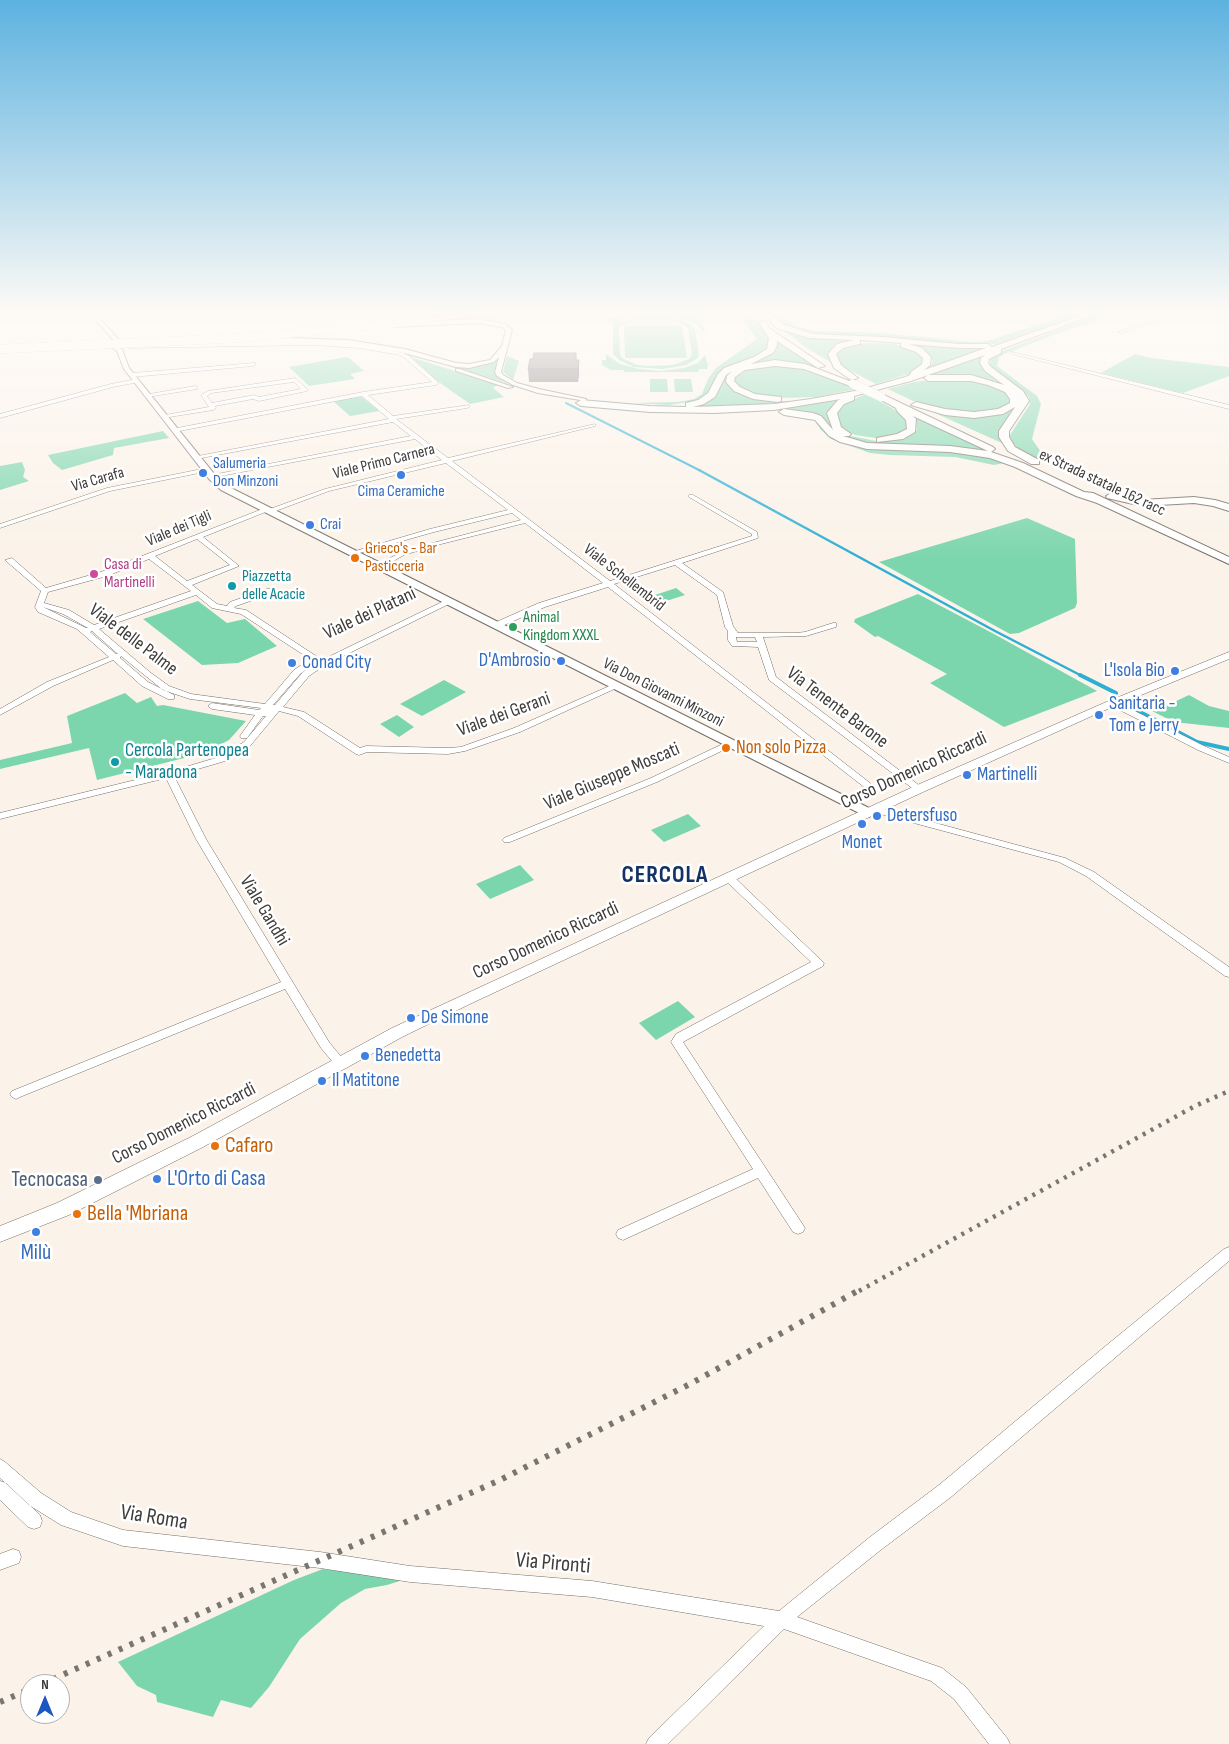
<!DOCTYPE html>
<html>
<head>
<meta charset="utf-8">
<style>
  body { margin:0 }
  #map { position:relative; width:1229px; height:1744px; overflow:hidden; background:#fbf3ea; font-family:"Sofia Sans Condensed",sans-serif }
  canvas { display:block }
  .north { position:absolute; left:20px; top:1674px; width:50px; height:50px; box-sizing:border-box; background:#fff; border:1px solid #b2b1b0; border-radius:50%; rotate:0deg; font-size:14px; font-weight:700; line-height:20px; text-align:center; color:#3f3c39 }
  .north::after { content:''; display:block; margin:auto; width:18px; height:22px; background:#1b56c2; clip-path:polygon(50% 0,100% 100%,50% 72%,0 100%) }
</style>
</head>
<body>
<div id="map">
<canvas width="1229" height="1744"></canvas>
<div class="north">N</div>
</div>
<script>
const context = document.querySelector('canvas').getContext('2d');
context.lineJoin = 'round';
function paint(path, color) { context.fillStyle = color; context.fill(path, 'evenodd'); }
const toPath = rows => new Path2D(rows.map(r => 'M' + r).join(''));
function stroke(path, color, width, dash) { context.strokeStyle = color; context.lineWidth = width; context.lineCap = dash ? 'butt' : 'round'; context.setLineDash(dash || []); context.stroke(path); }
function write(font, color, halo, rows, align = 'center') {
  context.font = font + ' "Sofia Sans Condensed",sans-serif'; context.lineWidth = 5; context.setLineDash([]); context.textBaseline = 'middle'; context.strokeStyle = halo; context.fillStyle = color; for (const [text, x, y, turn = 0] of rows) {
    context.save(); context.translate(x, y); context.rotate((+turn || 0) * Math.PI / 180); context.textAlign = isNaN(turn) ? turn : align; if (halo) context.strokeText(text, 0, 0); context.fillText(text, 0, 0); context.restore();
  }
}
const green = toPath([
  [663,314,697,314,706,333,697,325,687,320,668,316,647,315],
  [739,314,752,314,770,338,767,349,754,358,723,369,709,393,700,400,669,405,633,403,678,402,694,399,702,394,708,379,716,368,757,339],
  [774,314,781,314,796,326,816,331,882,333,972,342,988,341,1052,320,1058,314,1084,314,996,344,974,345,813,335,782,325],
  [1100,314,1117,314,1064,331,1004,354,999,358,997,366,1037,396,1041,404,1032,439,1043,455,1043,461,1020,450,1012,442,1010,435,1030,404,1029,397,990,366,990,358,997,353],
  [639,316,622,319,620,322,640,317,658,316,678,319,692,325,695,329,699,355,698,358,686,365,663,369,634,367,619,360,613,354,613,322,607,322,607,318],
  [659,319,678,322,688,328,692,354,689,359,673,365,649,366,637,365,622,358,620,353,619,328,622,325,637,320],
  [624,326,682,326,687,358,625,358],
  [785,331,800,335,989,348,930,368,933,361,926,352,893,342,859,341,835,346,830,351,828,356,830,362,805,347],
  [778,341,819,368,793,363,736,369,729,374,726,379,727,382,734,389,775,401,798,401,743,406,684,407,711,400,719,391,727,373,768,356,776,349],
  [868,343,893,344,910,348,923,357,924,363,914,372,876,384,840,365,835,353,839,349,851,345],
  [606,354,620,364,639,369,660,371,684,368,698,363,705,355,708,365,707,369,699,369,698,372,624,372,624,370,611,370,602,365,602,360,606,360],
  [1135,354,1151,358,1229,367,1229,376,1183,393,1101,373],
  [408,356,498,385,493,388,504,397,470,404,426,373],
  [507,356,519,361,513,380,503,372],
  [983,356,982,362,986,370,1008,385,1021,397,1021,404,1002,430,1002,438,1004,444,926,409,946,414,976,416,1003,413,1017,407,1020,401,1019,396,1013,391,994,382,963,376,927,376],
  [346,357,349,358,364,371,350,374,355,379,309,386,289,367],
  [497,360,495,371,497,376,516,386,455,367,481,366],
  [764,365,796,366,827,375,856,389,816,397,778,398,753,394,740,388,734,381,735,376,747,369],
  [650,379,667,379,668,392,650,392],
  [674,379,691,379,693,392,675,392],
  [938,379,968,379,993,385,1009,394,1011,402,994,411,961,413,913,401,888,389,914,382],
  [867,394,899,412,906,418,909,427,904,433,876,438,855,435,841,428,837,415,841,407,854,399],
  [358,397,362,397,379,411,350,416,333,401],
  [844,398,830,410,846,435,876,441,905,438,917,430,916,419,911,414,991,452,960,447,891,447,865,444,839,435,822,418,807,412,789,410,746,411,810,404],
  [814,419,829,434,878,449,963,451,1009,462,994,465,955,457,890,455,870,453,831,439,820,429],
  [163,431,169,438,114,448,113,455,62,470,53,463,48,455],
  [22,462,25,470,23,477,29,481,0,490,0,466],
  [1027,518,1075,539,1077,603,1075,608,1019,633,1010,634,879,562],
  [676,588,685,595,660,603,652,596],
  [918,594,994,634,1097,691,1004,727,930,683,947,674,878,636,875,637,854,622,855,619],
  [198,601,227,623,245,619,277,646,238,663,202,665,143,619],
  [444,680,466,692,422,716,400,704],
  [125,693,137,703,151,697,157,706,163,705,246,721,229,740,204,753,97,780,89,748,0,769,0,760,72,743,67,716],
  [1189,695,1209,706,1229,711,1229,728,1174,722,1146,708,1172,703],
  [397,715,414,727,399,737,380,724],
  [688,814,701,826,664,842,651,830],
  [520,865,534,880,490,899,476,884],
  [678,1001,695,1017,656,1040,639,1023],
  [323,1569,406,1579,387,1585,365,1589,341,1603,300,1639,269,1687,251,1708,221,1700,213,1717,157,1702,156,1695,137,1686,118,1662,294,1580]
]);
const streamFar2 = toPath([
  [566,403,701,471]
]);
const streamFar1 = toPath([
  [699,470,995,631,1082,676]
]);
const stream = toPath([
  [1080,675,1116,693],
  [1125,704,1197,742,1229,749]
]);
const minor = toPath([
  [105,314,116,314,95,318,93,317,105,314],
  [389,314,396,314,364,325,360,324,389,314],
  [517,314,529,314,466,323,464,322,517,314],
  [1174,314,1181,314,1122,333,1118,332,1174,314],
  [314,341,359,344,403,353,409,356,438,382,438,384,436,385,368,395,393,416,469,405,469,407,467,408,396,419,448,458,595,424,595,426,452,461,610,581,752,536,752,534,689,497,689,495,693,495,757,532,758,538,682,563,723,592,733,626,738,633,796,633,805,632,833,623,836,623,836,627,806,636,763,637,776,677,924,789,922,791,916,791,769,680,758,647,735,646,732,646,728,640,728,631,725,627,717,595,675,565,614,584,870,783,872,785,870,787,864,787,608,587,545,607,500,627,494,627,494,623,539,603,603,583,525,523,433,546,404,555,381,568,374,566,400,553,429,544,521,520,512,513,434,532,356,554,352,554,352,552,430,529,508,510,446,463,329,491,273,512,268,511,203,537,239,566,192,585,217,604,227,606,230,602,267,589,273,589,273,593,236,606,234,608,246,610,322,660,446,600,452,600,453,602,325,665,309,676,283,707,304,712,360,748,366,746,448,748,461,747,514,728,614,684,620,684,621,686,520,732,465,751,448,754,367,752,359,755,356,754,298,716,279,711,250,746,225,761,174,776,206,839,329,1042,347,1064,345,1067,341,1069,337,1067,321,1048,285,989,20,1097,16,1099,12,1097,10,1094,12,1091,281,982,196,839,166,778,0,819,0,813,164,773,162,770,164,768,170,768,172,771,219,757,244,742,266,716,263,716,247,738,241,738,240,736,255,715,212,709,208,706,212,703,259,710,261,708,190,699,163,690,121,656,120,658,148,682,174,695,174,699,168,699,142,686,113,660,53,686,0,715,0,709,47,682,109,657,77,629,38,612,35,607,41,591,5,560,12,558,46,588,101,572,265,508,270,509,325,489,442,460,415,439,210,478,210,476,212,475,411,436,393,422,196,459,193,457,389,419,362,396,174,432,172,431,172,429,363,392,432,382,405,358,400,355,359,348,314,345,129,348,126,346,129,344,314,341],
  [197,539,230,565,187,581,155,556,197,539],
  [149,559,191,591,94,625,69,610,44,603,48,592,107,576,149,559],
  [196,595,212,608,241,614,310,659,294,670,265,704,191,694,169,686,151,673,99,629,196,595],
  [43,607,63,614,88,628,86,628,43,607],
  [92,631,118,654,116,654,90,632,92,631],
  [736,637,755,637,757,642,737,642,736,637],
  [316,662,317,663,303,672,275,705,273,705,300,674,316,662],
  [1012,352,1229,405,1229,409,1012,354,1012,352],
  [255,363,255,365,253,366,132,377,129,375,132,373,255,363],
  [295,378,307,389,307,391,259,401,253,399,215,406,216,408,213,410,163,418,160,416,209,407,201,395,208,391,295,378],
  [294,382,301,389,259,397,254,395,212,403,207,396,211,393,294,382],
  [137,379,139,380,139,382,113,387,0,418,0,414,111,384,137,379],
  [195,386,198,388,197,389,147,397,144,395,195,386],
  [207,468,209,469,209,471,110,491,0,528,0,524,107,488,207,468],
  [1113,700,1204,746,1229,757,1229,763,1198,750,1110,705,1110,701,1113,700],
  [729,741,732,742,733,744,732,746,657,782,510,842,504,842,502,840,504,838,651,778,729,741],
  [876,807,1065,858,1094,872,1229,967,1229,977,1225,976,1086,876,1059,862,873,812,871,810,873,808,876,807],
  [729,875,733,876,824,963,823,966,683,1042,805,1228,803,1232,798,1234,793,1232,758,1178,623,1240,618,1238,616,1234,618,1230,753,1169,671,1042,676,1034,811,962,725,880,724,878,725,876,729,875],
  [1229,1247,1229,1261,951,1497,882,1549,797,1617,942,1668,966,1687,1007,1738,1010,1744,989,1744,954,1699,931,1681,784,1629,668,1744,646,1744,649,1738,764,1626,592,1597,410,1582,320,1568,123,1546,61,1525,29,1505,0,1478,0,1459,5,1462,41,1493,71,1512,123,1530,320,1552,410,1566,592,1581,779,1611,870,1537,939,1485,1102,1349,1224,1249,1229,1247],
  [0,1481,6,1483,40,1515,42,1521,40,1527,34,1529,28,1527,0,1500,0,1481],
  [13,1549,19,1551,21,1557,19,1563,0,1570,0,1554,13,1549]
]);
const tertiary = toPath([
  [90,314,96,314,120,341,120,343,116,343,90,314],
  [477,319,506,324,512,330,501,372,503,375,517,383,539,389,586,399,586,401,538,393,513,385,497,376,495,372,499,357,494,362,469,368,456,367,404,353,348,344,290,342,232,344,229,342,232,340,290,338,348,340,405,349,456,363,469,364,490,360,502,346,506,330,502,327,477,323,395,327,392,325,395,323,477,319],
  [111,345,122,349,129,368,215,475,227,486,873,810,875,813,869,817,865,816,221,490,209,479,124,369,117,351,111,347,111,345],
  [456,369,460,369,513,387,508,388,456,371,456,369]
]);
const secondary = toPath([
  [1229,652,1229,659,1112,707,923,792,472,1003,404,1036,203,1147,69,1215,0,1242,0,1226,57,1203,191,1137,392,1028,915,786,1104,703,1229,652]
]);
const trunk = toPath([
  [455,314,477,314,473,316,425,322,421,320,425,318,455,314],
  [764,314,772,314,782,324,813,334,883,337,959,344,988,344,992,347,1085,314,1096,314,1001,349,1001,353,989,359,988,363,991,367,1023,391,1029,401,1009,431,1009,437,1015,447,1039,460,1039,464,1031,464,1008,451,999,437,999,431,1015,407,1003,414,974,418,945,415,911,405,916,402,945,409,974,412,998,409,1010,403,1010,399,1005,392,988,385,971,381,928,381,924,378,928,375,971,375,1004,385,985,371,980,363,981,358,985,355,911,381,854,396,854,400,844,404,837,413,841,427,851,434,849,436,843,436,867,443,950,446,988,451,913,416,916,419,915,432,903,439,877,442,877,438,897,434,907,429,906,420,897,411,896,408,876,397,878,395,884,395,993,447,995,449,991,452,1023,463,1084,492,1093,493,1229,557,1229,564,1097,503,1076,496,1015,467,990,458,950,452,867,449,840,442,829,436,815,420,784,415,779,412,784,409,813,413,821,416,833,430,827,413,838,400,841,399,774,410,715,413,650,412,581,406,576,403,581,400,650,406,686,407,686,403,698,400,708,393,718,374,724,368,754,357,767,349,769,338,759,323,763,321,766,321,769,328,825,366,818,368,777,341,777,346,773,353,751,364,775,360,805,364,857,384,853,387,804,369,775,366,745,370,735,377,734,381,740,387,755,394,781,397,781,401,778,402,753,399,734,391,726,382,727,376,732,371,726,375,715,397,704,404,693,407,774,404,811,399,860,390,905,377,910,375,911,372,922,364,923,358,916,352,901,347,901,343,860,340,860,344,843,348,836,354,841,365,858,378,851,380,834,368,828,354,837,344,854,340,809,338,776,328,764,314],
  [909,344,959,348,986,348,924,370,930,365,931,357,922,348,909,344],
  [1111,493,1142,500,1194,497,1215,500,1229,504,1229,511,1213,506,1194,503,1142,506,1107,498,1106,496,1111,493]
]);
const railFar1 = toPath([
  [859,1291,1195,1106,1229,1091]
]);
const rail = toPath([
  [42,1684,500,1480,690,1384,861,1289],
  [0,1702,30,1689]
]);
const trunkBridge = toPath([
  [0,349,240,338,425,320],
  [853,384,881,397]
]);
const wall = toPath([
  [576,360,579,373,578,382,529,382,528,369]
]);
const shadedWall = toPath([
  [579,360,579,373,578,382,578,369]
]);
const building = toPath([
  [534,353,576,353,576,360,579,360,578,369,528,369,530,359,533,359,534,353]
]);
const markers = [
  [203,473,5,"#3f7fe0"],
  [401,475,5,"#3f7fe0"],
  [310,525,5,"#3f7fe0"],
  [355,558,5,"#e8710a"],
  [94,574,5,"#d1479c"],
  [232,586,5,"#0f9aa8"],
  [513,627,5,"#2e9e5b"],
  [561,661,5,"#3f7fe0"],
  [292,663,5,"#3f7fe0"],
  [1175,671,5,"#3f7fe0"],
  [1099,715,5,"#3f7fe0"],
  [726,748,5,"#e8710a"],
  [115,762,5,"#0f9aa8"],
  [967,775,5,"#3f7fe0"],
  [877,816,5,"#3f7fe0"],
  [862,824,5,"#3f7fe0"],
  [411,1018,5,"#3f7fe0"],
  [365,1056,5,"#3f7fe0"],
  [322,1081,5,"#3f7fe0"],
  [215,1146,5,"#e8710a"],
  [157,1179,5,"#3f7fe0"],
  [98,1180,5,"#5c6f8a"],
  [77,1214,5,"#e8710a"],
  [36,1232,5,"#3f7fe0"]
];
const farStreetnames = [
  ["Viale Primo Carnera",384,462,-14],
  ["Via Carafa",98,480,-16],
  ["ex Strada statale 162 racc",1102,483,25],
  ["Viale dei Tigli",179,529,-23],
  ["Viale Schellembrid",624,578,38],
  ["Via Don Giovanni Minzoni",663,693,27]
];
const farShopnames = [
  ["Salumeria",213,464],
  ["Don Minzoni",213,482],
  ["Cima Ceramiche",401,492,"center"],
  ["Crai",320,525]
];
const farFoodnames = [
  ["Grieco's - Bar",365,549],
  ["Pasticceria",365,567]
];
const farHotelnames = [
  ["Casa di",104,565],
  ["Martinelli",104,583]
];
const farCulturenames = [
  ["Piazzetta",242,577],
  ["delle Acacie",242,595]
];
const farLeisurenames = [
  ["Animal",523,618],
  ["Kingdom XXXL",523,636]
];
const streetNames = [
  ["Viale dei Platani",370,614,-25],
  ["Viale delle Palme",133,640,37],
  ["Via Tenente Barone",837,708,37],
  ["Viale dei Gerani",504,715,-20],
  ["Corso Domenico Riccardi",914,771,-25],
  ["Viale Giuseppe Moscati",612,777,-23],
  ["Viale Gandhi",264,911,59],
  ["Corso Domenico Riccardi",546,941,-25],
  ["Corso Domenico Riccardi",184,1124,-27]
];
const shopNames = [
  ["D'Ambrosio",551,661,"right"],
  ["Conad City",302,663],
  ["L'Isola Bio",1165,671,"right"],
  ["Sanitaria -",1109,704],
  ["Tom e Jerry",1109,726],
  ["Martinelli",977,775],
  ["Detersfuso",887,816],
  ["Monet",862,843,"center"],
  ["De Simone",421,1018],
  ["Benedetta",375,1056],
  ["Il Matitone",332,1081]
];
const foodNames = [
  ["Non solo Pizza",736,748]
];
const cultureNames = [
  ["Cercola Partenopea",125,751],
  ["- Maradona",125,773]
];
const nearFoodnames = [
  ["Cafaro",225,1146],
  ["Bella 'Mbriana",87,1214]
];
const nearShopnames = [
  ["L'Orto di Casa",167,1179],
  ["Milù",36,1253,"center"]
];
const nearServicenames = [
  ["Tecnocasa",88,1180]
];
const nearStreetnames = [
  ["Via Roma",154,1518,9],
  ["Via Pironti",553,1564,5]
];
const districtNames = [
  ["CERCOLA",665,876]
];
paint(green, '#7cd6ad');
stroke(streamFar2, '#2dafd4', 2);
stroke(streamFar1, '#2dafd4', 2.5);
stroke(stream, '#2dafd4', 4);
stroke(minor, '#756e66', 1);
stroke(tertiary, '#756e66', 2);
stroke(secondary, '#756e66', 1);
stroke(trunk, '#756e66', 2);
paint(minor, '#fff');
paint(tertiary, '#fff');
paint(secondary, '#fff');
paint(trunk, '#fff');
stroke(railFar1, '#797570', 4.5, [3, 6]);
stroke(rail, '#797570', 6, [4, 8]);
stroke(trunkBridge, '#756e66', 9, []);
stroke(trunkBridge, '#fff', 9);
paint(wall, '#6c6971');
paint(shadedWall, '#58555c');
paint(building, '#7d7a83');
stroke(building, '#58555c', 1);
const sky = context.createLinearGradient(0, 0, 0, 558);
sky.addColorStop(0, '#5db2e0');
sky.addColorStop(0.56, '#fdfaf6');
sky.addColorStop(1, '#fdfaf600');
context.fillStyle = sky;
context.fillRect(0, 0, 1229, 558);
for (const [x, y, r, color] of markers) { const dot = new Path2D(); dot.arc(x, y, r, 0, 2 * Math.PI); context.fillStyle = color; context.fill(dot); stroke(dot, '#fff', 2); }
write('16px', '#3f3c39', '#fff', farStreetnames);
write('16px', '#366cbe', '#fff', farShopnames, 'left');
write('16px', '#c56008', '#fff', farFoodnames, 'left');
write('16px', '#b23c85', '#fff', farHotelnames, 'left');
write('16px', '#0d838f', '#fff', farCulturenames, 'left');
write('16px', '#27864d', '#fff', farLeisurenames, 'left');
write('19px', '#3f3c39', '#fff', streetNames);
write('19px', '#366cbe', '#fff', shopNames, 'left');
write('19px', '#c56008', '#fff', foodNames, 'left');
write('19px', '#0d838f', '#fff', cultureNames, 'left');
write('22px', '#c56008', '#fff', nearFoodnames, 'left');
write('22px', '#366cbe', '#fff', nearShopnames, 'left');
write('22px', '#4e5e75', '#fff', nearServicenames, 'right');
write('22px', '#3f3c39', '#fff', nearStreetnames);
context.letterSpacing = '1px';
write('bold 24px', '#153267', '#fff', districtNames);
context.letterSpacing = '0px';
</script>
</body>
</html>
